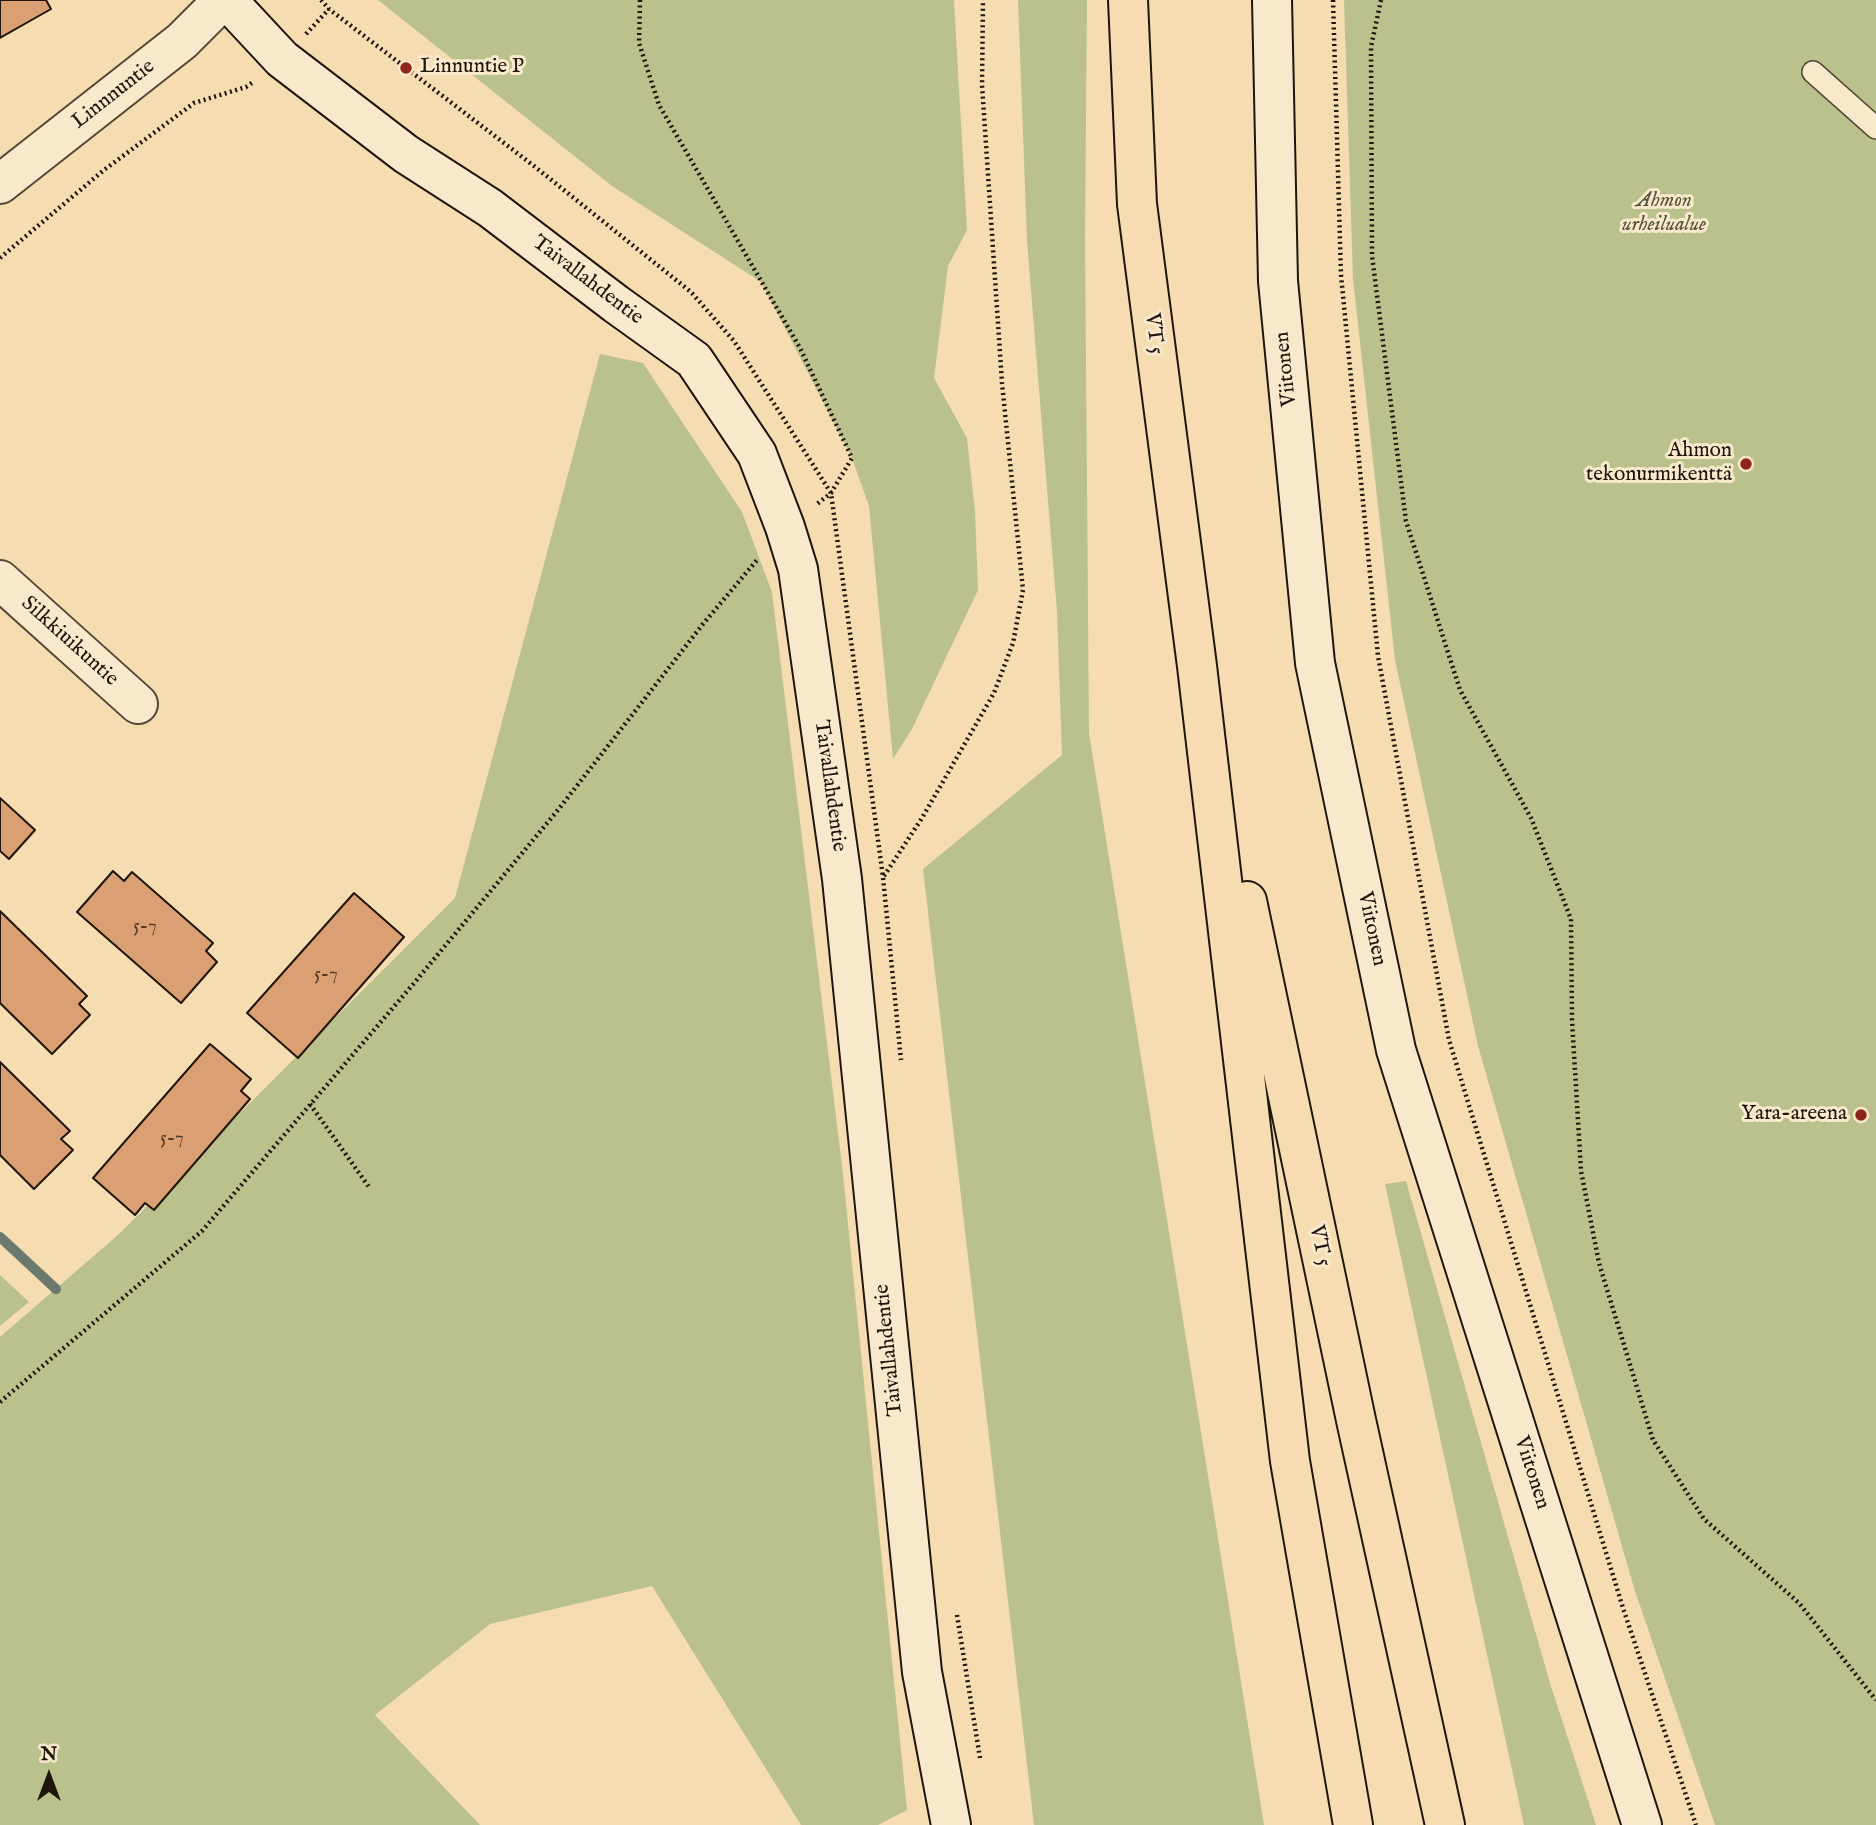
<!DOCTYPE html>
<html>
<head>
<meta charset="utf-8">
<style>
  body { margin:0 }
  #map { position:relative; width:1876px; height:1825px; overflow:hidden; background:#f5ddb1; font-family:"IM FELL English",serif }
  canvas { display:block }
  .north { position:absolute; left:14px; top:1741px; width:70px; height:70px; -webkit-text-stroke:5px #f8e9cc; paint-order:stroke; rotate:0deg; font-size:19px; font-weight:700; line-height:28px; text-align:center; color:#20150d }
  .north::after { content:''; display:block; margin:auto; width:24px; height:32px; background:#20150d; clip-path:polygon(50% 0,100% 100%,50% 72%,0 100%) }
</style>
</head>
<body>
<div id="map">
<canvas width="1876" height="1825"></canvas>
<div class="north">N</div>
</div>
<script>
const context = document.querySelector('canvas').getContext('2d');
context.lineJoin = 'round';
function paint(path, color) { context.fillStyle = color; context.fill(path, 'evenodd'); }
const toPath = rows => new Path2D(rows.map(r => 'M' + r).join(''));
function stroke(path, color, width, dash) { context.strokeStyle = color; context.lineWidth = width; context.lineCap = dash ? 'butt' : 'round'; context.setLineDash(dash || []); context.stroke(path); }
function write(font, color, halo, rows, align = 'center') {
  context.font = font + ' "IM FELL English",serif'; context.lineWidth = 6; context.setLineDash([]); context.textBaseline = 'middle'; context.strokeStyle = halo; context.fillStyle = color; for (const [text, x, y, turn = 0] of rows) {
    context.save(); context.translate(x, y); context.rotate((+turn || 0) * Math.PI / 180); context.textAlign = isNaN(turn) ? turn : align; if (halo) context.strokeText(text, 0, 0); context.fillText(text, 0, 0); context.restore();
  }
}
const green = toPath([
  [378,0,954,0,967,230,948,266,934,378,967,438,975,511,978,590,912,729,893,759,869,506,852,458,761,282,612,186],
  [1018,0,1087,0,1085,238,1089,733,1264,1825,1034,1825,923,869,1062,755,1057,612,1027,241],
  [1344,0,1876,0,1876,1825,1715,1825,1634,1588,1478,1046,1395,660,1353,279],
  [600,354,643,363,742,512,772,592,843,1174,907,1810,878,1825,801,1825,652,1586,490,1624,375,1715,480,1825,0,1825,0,1337,119,1234,455,898],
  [1406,1181,1550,1683,1596,1825,1524,1825,1385,1184],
  [0,1275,29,1302,0,1326]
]);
const stream = toPath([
  [0,1237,56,1289]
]);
const building = toPath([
  [0,0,46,0,51,9,0,38,0,0],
  [0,798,35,830,9,859,0,851,0,798],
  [113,871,124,881,132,872,213,943,206,951,217,962,181,1003,77,912,113,871],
  [354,893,404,937,298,1058,247,1013,354,893],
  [0,911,87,996,79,1004,90,1015,52,1054,0,1003,0,911],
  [210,1044,251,1079,241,1091,250,1099,154,1210,145,1203,135,1215,93,1178,210,1044],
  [0,1062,70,1131,61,1139,73,1150,34,1189,0,1155,0,1062]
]);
const path = toPath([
  [321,0,329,9,534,166,691,292,734,341,831,493,883,877,901,1060],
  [640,0,639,43,659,105,800,348,852,458,831,493,817,504],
  [1333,0,1341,275,1378,656,1449,1040,1623,1608,1696,1825],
  [1381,0,1371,47,1372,256,1406,521,1460,690,1531,818,1571,919,1572,1020,1581,1171,1599,1263,1653,1440,1704,1519,1799,1603,1876,1700],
  [306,34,329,9],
  [0,258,104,170,194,103,246,87,253,82],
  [884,876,922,818,994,693,1013,643,1023,590,1002,383,982,85,983,0],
  [310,1104,369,1187],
  [0,1402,202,1231,415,982,558,810,703,624,757,560],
  [957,1615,980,1758]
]);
const lane = toPath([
  [1813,72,1876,128]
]);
const street = toPath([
  [0,184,182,41,223,0],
  [0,580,138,704]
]);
const secondary = toPath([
  [227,0,282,59,406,154,490,208,616,304,694,360,757,454,785,527,798,569,842,879,922,1672,951,1825],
  [1272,0,1278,281,1315,663,1396,1050,1642,1825]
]);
const highway = toPath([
  [1128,0,1137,204,1197,666,1290,1461,1353,1825],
  [1247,901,1356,1420,1445,1825]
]);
const markers = [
  [406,68,7,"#8f2418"],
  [1746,464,7,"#8f2418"],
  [1861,1115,7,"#8f2418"]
];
const numberNames = [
  ["5-7",145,927],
  ["5-7",326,975],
  ["5-7",172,1139]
];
const poiNames = [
  ["Linnuntie P",420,68,"left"],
  ["Ahmon",1732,452],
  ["tekonurmikenttä",1732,476],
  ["Yara-areena",1847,1115]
];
const streetNames = [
  ["Linnnuntie",114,95,-38],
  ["Taivallahdentie",587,281,37],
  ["VT 5",1153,334,83],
  ["Viitonen",1287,369,-96],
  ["Silkkiuikuntie",69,642,42],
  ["Taivallahdentie",829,786,82],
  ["Viitonen",1371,929,78],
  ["VT 5",1319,1246,78],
  ["Taivallahdentie",890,1350,-96],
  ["Viitonen",1531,1473,72]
];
const parkNames = [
  ["Ahmon",1664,202],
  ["urheilualue",1664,226]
];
paint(green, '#bbc18c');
stroke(stream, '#6b796f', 10);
paint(building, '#da9f72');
stroke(building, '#20150d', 2);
stroke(lane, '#554736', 24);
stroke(street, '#554736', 42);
stroke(secondary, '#20150d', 42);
stroke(highway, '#20150d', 42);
stroke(path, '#20150d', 4.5, [2, 3.5]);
stroke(lane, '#f8e9cc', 21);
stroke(street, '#f8e9cc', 38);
stroke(secondary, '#f8e9cc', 38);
stroke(highway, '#f5ddb1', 38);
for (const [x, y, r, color] of markers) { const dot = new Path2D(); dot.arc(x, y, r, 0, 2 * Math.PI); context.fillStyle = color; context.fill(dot); stroke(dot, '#f8e9cc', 2.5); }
write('18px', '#4e3826', null, numberNames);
write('21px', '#20150d', '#f8e9cc', poiNames, 'right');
write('21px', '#20150d', '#f8e9cc', streetNames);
write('italic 21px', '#565139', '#f8e9cc', parkNames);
</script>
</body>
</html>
